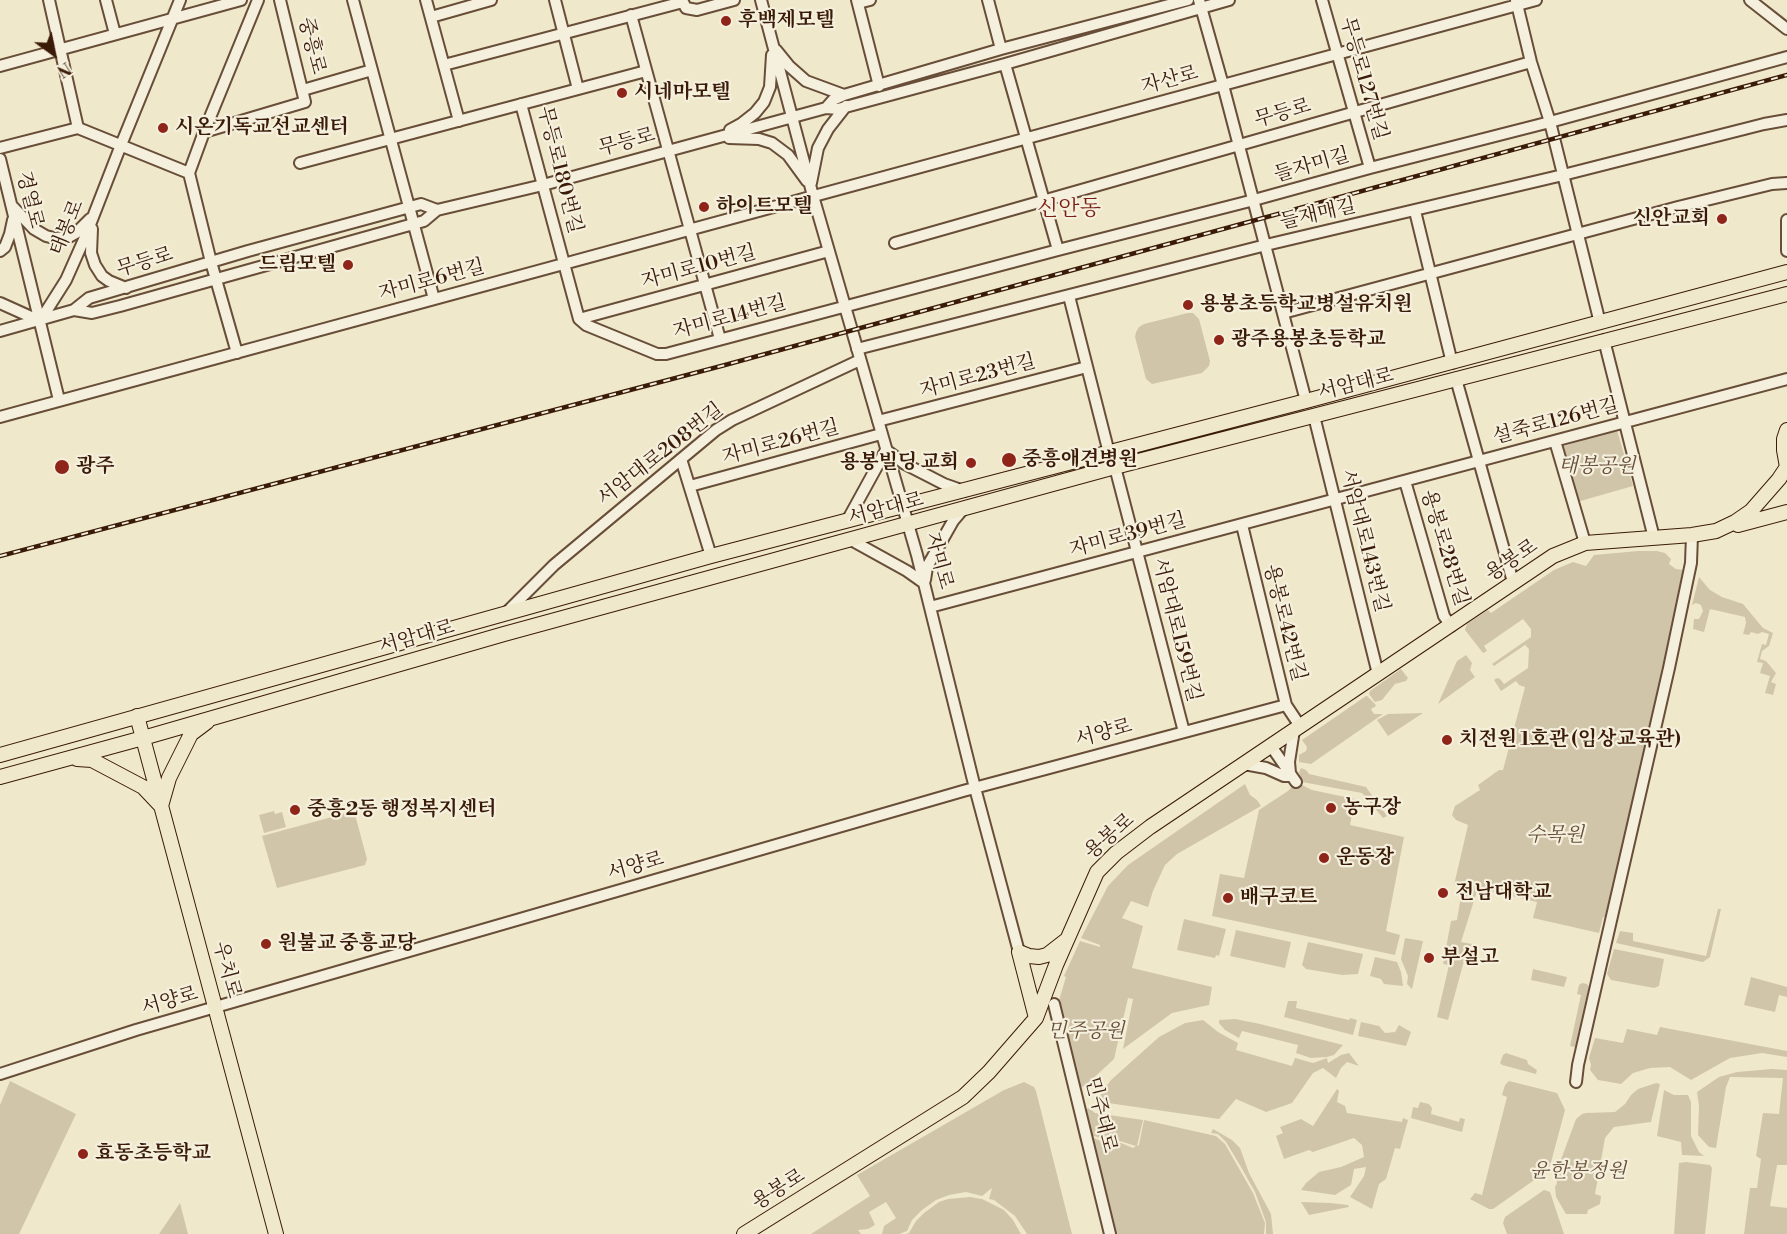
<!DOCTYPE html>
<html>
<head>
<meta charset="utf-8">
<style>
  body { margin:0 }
  #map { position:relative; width:1787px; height:1234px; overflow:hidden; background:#f0e8ca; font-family:"Libre Bodoni",serif }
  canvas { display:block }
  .north { position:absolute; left:24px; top:24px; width:60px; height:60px; -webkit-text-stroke:4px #f5f0dd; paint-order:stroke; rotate:147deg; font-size:16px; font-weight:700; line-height:24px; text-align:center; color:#3a1b08 }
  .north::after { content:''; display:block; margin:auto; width:21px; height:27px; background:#3a1b08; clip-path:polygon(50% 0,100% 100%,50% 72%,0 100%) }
</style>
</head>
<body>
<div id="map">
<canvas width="1787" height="1234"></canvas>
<div class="north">N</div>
</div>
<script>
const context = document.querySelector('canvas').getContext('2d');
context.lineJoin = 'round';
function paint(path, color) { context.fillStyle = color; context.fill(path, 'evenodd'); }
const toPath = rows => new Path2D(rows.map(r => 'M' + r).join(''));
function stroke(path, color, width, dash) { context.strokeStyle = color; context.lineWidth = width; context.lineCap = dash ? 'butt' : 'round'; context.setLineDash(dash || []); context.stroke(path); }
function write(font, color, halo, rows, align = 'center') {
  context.font = font + ' "Libre Bodoni","Noto Serif KR",serif'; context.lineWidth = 4.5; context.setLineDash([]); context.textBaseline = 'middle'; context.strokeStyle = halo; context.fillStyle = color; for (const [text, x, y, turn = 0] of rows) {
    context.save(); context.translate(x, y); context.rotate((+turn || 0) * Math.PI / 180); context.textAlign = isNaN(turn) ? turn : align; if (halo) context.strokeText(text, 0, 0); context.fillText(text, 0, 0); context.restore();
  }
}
const green = toPath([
  [1188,313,1193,313,1199,319,1210,361,1209,366,1202,373,1152,384,1146,379,1135,337,1136,332,1139,327,1144,324],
  [1617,430,1633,486,1577,502,1561,447],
  [1638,551,1657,551,1665,553,1671,559,1669,564,1676,569,1685,570,1606,918,1603,917,1599,933,1533,918,1537,902,1478,888,1461,942,1472,944,1470,952,1465,957,1448,1020,1437,1017,1449,965,1443,964,1451,921,1457,920,1462,890,1461,886,1454,885,1468,825,1456,820,1452,815,1455,806,1480,790,1478,785,1499,770,1503,770,1525,687,1519,685,1516,681,1501,691,1494,680,1497,678,1500,679,1504,684,1528,668,1529,649,1525,645,1494,666,1492,664,1531,637,1531,629,1523,619,1484,646,1487,651,1483,653,1465,630,1467,624,1488,610,1491,613,1554,570,1573,562,1586,566,1594,555],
  [1699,577,1710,590,1722,597,1743,604,1763,628,1773,633,1769,646,1762,651,1760,659,1766,661,1776,673,1771,682,1776,684,1773,695,1765,693,1770,676,1760,673,1763,663,1757,662,1762,644,1766,645,1769,634,1762,632,1758,634,1751,632,1749,635,1743,634,1746,623,1745,617,1710,609,1704,632,1693,629,1694,619,1699,619,1703,611,1701,605,1696,603,1692,605],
  [1466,655,1472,663,1470,670,1475,677,1438,704,1457,661],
  [1401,669,1408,678,1406,681,1395,684,1382,700,1375,702,1369,694,1370,691],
  [1366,696,1367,696,1375,704,1376,706,1371,709,1374,714,1383,714,1311,764,1299,762,1299,755,1306,751,1307,747,1302,740],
  [1423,713,1388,736,1377,720,1388,714],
  [1301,768,1306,770,1309,774,1366,787,1387,816,1383,818,1362,793,1302,782,1299,772],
  [1296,782,1312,790,1355,799,1350,825,1404,837,1386,931,1400,935,1395,955,1212,916,1220,874,1244,878,1259,810,1288,791],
  [1245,784,1250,795,1257,800,1261,806,1177,854,1165,865,1153,891,1148,907,1131,901,1122,918,1143,926,1132,968,1212,987,1209,1005,1172,1013,1123,1049,1133,999,1128,998,1114,1059,1086,1085,1077,1089,1057,1007,1066,977,1064,976,1080,941,1100,947,1100,945,1081,938,1108,886,1128,865],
  [274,811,275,814,282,812,286,827,264,833,259,815],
  [354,811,367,859,365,865,277,888,262,836],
  [1718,909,1721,909,1710,957,1703,962,1616,943,1620,931,1633,933,1633,941,1706,956],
  [1184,919,1226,929,1219,956,1216,955,1215,958,1177,950],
  [1236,930,1291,942,1285,968,1230,956],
  [1405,938,1423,941,1412,989,1407,984,1408,976,1401,959],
  [1308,942,1363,954,1358,974,1342,975,1306,969,1302,965],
  [1614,949,1664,959,1659,986,1654,988,1611,980,1607,974],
  [1375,957,1397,962,1401,972,1403,986,1384,984,1381,979,1370,976],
  [1533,969,1567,977,1564,987,1531,980],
  [1751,977,1787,987,1787,997,1779,995,1775,1012,1744,1005],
  [1582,983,1587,984,1589,987,1575,1047,1570,1046,1581,995,1577,994,1579,985],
  [1288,1001,1297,1001,1296,1008,1349,1020,1350,1018,1357,1020,1353,1035,1284,1017],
  [1235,1019,1260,1024,1343,1045,1334,1055,1327,1057,1311,1058,1296,1053,1298,1045,1242,1031,1239,1038,1225,1030,1219,1023,1219,1020],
  [1203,1020,1218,1032,1238,1043,1236,1050,1292,1066,1295,1058,1313,1063,1327,1058,1328,1063,1341,1055,1349,1053,1359,1066,1347,1062,1341,1068,1336,1078,1323,1068,1313,1073,1292,1103,1266,1112,1236,1099,1219,1119,1101,1102,1098,1098,1111,1080,1159,1037,1185,1023],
  [1361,1022,1379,1026,1385,1033,1395,1032,1399,1025,1411,1032,1406,1046,1358,1036],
  [1660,1027,1787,1051,1787,1057,1762,1053,1730,1058,1691,1080,1670,1067,1650,1068,1633,1073,1621,1084,1598,1080,1590,1070,1591,1065,1589,1058,1595,1038,1623,1043,1627,1029,1657,1035],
  [1506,1053,1527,1060,1528,1064,1537,1070,1536,1074,1502,1065,1500,1063,1503,1055],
  [1772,1069,1787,1070,1787,1165,1777,1165,1770,1206,1787,1208,1787,1234,1744,1234,1750,1188,1757,1188,1761,1159,1756,1156,1763,1113,1779,1114,1783,1078,1730,1077,1726,1087,1716,1148,1709,1147,1698,1135,1699,1106,1697,1092,1719,1077,1737,1072],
  [10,1081,76,1114,19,1234,0,1234,0,1105],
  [1509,1081,1557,1093,1565,1110,1550,1166,1540,1176,1493,1209,1489,1209,1470,1199,1475,1193,1482,1195,1507,1097,1502,1095,1505,1085],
  [1024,1082,1034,1087,1036,1091,1072,1234,1027,1234,1015,1216,994,1200,989,1199,992,1188,982,1196,966,1192,949,1195,936,1200,922,1210,912,1220,907,1231,899,1234,882,1234,884,1226,896,1218,886,1202,869,1212,875,1225,868,1229,858,1230,861,1234,811,1234,870,1196,857,1175,1004,1090],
  [1656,1083,1660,1084,1651,1122,1614,1127,1605,1138,1595,1194,1601,1196,1600,1204,1588,1210,1587,1214,1566,1214,1556,1197,1555,1187,1557,1183,1556,1173,1576,1119,1582,1114,1586,1113,1615,1112,1625,1104,1631,1095,1638,1089],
  [1337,1089,1339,1091,1337,1102,1345,1106,1347,1113,1402,1122,1403,1118,1408,1120,1400,1149,1395,1148,1386,1179,1379,1184,1372,1209,1350,1197,1364,1176,1366,1167,1354,1169,1351,1185,1335,1195,1301,1190,1306,1183,1319,1172,1341,1167,1364,1157,1362,1145,1354,1138,1313,1152,1309,1150,1284,1159,1276,1136,1283,1133,1280,1127,1301,1119,1313,1126],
  [1664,1090,1674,1095,1688,1095,1691,1102,1691,1136,1699,1152,1704,1156,1682,1155,1681,1142,1657,1136],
  [1420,1102,1429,1104,1432,1108,1431,1114,1459,1122,1460,1118,1465,1119,1462,1132,1411,1118,1413,1107,1418,1108],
  [1089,1108,1095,1113,1143,1120,1137,1146,1139,1145,1144,1120,1216,1136,1225,1144,1253,1193,1265,1223,1264,1234,1112,1234,1090,1140,1094,1138,1105,1143,1121,1143,1133,1148,1136,1146,1113,1139,1107,1141,1095,1136,1080,1141,1076,1124,1081,1111],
  [1213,1129,1232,1140,1240,1148,1249,1173,1271,1214,1273,1234,1266,1234,1266,1222,1255,1192,1241,1167,1226,1142,1218,1134,1211,1133],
  [1686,1162,1710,1165,1712,1168,1705,1234,1674,1234,1679,1163],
  [1544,1190,1550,1192,1564,1234,1507,1234,1503,1223,1505,1217],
  [970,1197,982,1199,1004,1210,1013,1220,1021,1234,906,1234,909,1233,916,1221,924,1213,939,1202,948,1199],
  [1301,1202,1331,1203,1348,1205,1349,1207,1309,1215],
  [180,1203,188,1234,159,1234]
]);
const minor = toPath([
  [49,0,78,128],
  [106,0,115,34],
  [353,0,434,299],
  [426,0,459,121],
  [555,0,578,89],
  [761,0,813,196,917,555,975,788,1019,952],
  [857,0,879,86],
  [988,0,1001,49],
  [1199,0,1223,85,1306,401],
  [1322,0,1370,168],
  [1516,0,1531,62,1550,122,1600,323],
  [1750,0,1787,29],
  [858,3,870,0],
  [631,15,720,339],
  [431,17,491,0],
  [776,50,789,66,806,81,844,95],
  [1005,64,1058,250],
  [444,65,683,2,686,8,697,10,734,0],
  [0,66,241,0],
  [303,90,372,70],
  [521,104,579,319,586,325,657,354,666,354,1058,250,1254,200,1370,168,1550,122,1787,57],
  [826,108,833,100,844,95,1001,49,1188,0],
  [78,128,189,173],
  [730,130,741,124,755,113,764,102,770,87,772,55],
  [204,132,305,102,280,0],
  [729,138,759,139,772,143,788,155,807,181],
  [0,148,78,128],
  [0,159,59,400],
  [300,163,646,71],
  [811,183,818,148,828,129,846,106],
  [13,207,34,229,46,236,54,238,69,237,76,233,90,219],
  [1415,211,1452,363],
  [1787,220,1787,251],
  [92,229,91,253,95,265,102,276,109,281,126,288],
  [895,243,1531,62],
  [0,251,5,247,10,234,13,220],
  [1069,296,1109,453],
  [0,303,40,321],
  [74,310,92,313,120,306,424,221,437,210,543,185,826,108,838,109,1005,64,1229,0],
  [1283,313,1678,207,1772,184,1787,183],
  [579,319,829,251],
  [40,321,66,280,86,235,121,145,180,0],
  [0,331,74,310,89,298,248,251,421,204,437,210],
  [1604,340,1654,538],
  [857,349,1266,245,1563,175,1764,124,1787,120],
  [237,353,211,262,189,173,204,132,258,0],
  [1456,379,1513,582],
  [1314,416,1378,674],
  [0,417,1536,0],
  [878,421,1087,367],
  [1555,441,1585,543],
  [886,450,905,464,944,484,964,491],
  [681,459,711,556],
  [1115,467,1184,732],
  [1405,481,1444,616,1451,626],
  [690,486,881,434],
  [847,521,886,450],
  [1242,525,1286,705,1300,726],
  [851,540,907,571,924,583],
  [925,580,927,567,953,521,964,508],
  [930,607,1787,379],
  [507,612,554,565,716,430,732,420,860,360],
  [1271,746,1296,782],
  [1244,764,1266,768,1284,776,1291,776],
  [1290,773,1289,762,1294,730],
  [1054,1004,1110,1234],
  [0,1074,136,1030,963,791,1286,705],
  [1576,1082,1578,1065,1601,964,1669,668,1691,563,1692,535]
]);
const major = toPath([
  [1787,430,1784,439,1784,450,1787,467],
  [1738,525,1787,512],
  [137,716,276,1234],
  [0,755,711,556,1306,401,1787,272],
  [77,759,92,760,143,787,160,805],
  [0,777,143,738,504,634,1115,467,1787,294],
  [161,806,169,778,191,734,207,722],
  [1019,952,1036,1018],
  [1019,952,1029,956,1039,957,1047,955,1065,941],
  [744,1234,963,1097,989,1072,1036,1018,1056,965,1097,872,1116,853,1150,827,1553,556,1585,543,1692,535,1716,531,1735,522,1751,511,1779,479,1787,467]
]);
const rail = toPath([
  [0,556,725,365,1787,75]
]);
const markers = [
  [726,21,6,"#8f2418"],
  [622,93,6,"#8f2418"],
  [163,128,6,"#8f2418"],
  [704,207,6,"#8f2418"],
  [1722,219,6,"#8f2418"],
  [348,265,6,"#8f2418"],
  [1188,305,6,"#8f2418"],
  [1219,340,6,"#8f2418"],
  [1009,460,8,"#8f2418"],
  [971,463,6,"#8f2418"],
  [62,467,8,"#8f2418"],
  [1447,740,6,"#8f2418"],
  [1331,808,6,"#8f2418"],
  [295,810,6,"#8f2418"],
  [1324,858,6,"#8f2418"],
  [1443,893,6,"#8f2418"],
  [1228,898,6,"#8f2418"],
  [266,944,6,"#8f2418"],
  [1429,958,6,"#8f2418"],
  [83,1154,6,"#8f2418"]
];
const poiNames = [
  ["후백제모텔",738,21],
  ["시네마모텔",634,93],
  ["시온기독교선교센터",175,128],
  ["하이트모텔",716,207],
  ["신안교회",1710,219,"right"],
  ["드림모텔",336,265,"right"],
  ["용봉초등학교병설유치원",1200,305],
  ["광주용봉초등학교",1231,340],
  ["중흥애견병원",1022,460],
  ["용봉빌딩 교회",959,463,"right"],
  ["광주",76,467],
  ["치전원 1호관 (임상교육관)",1459,740],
  ["농구장",1343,808],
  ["중흥2동 행정복지센터",307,810],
  ["운동장",1336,858],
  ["전남대학교",1455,893],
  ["배구코트",1240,898],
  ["원불교 중흥교당",278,944],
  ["부설고",1441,958],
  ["효동초등학교",95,1154]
];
const streetNames = [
  ["중흥로",311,46,76],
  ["무등로127번길",1363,79,74],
  ["자산로",1170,81,-15],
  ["무등로",1283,114,-16],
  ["무등로",627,143,-15],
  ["들자미길",1312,166,-16],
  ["무등로180번길",559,170,76],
  ["경열로",29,200,76],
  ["들재매길",1318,215,-13],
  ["태봉로",68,228,-68],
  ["무등로",145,263,-17],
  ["자미로10번길",699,268,-15],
  ["자미로6번길",432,281,-15],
  ["자미로14번길",730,318,-15],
  ["자미로23번길",978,377,-15],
  ["서암대로",1356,385,-14],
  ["설죽로126번길",1556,422,-15],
  ["자미로26번길",781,443,-15],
  ["서암대로208번길",661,455,-38],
  ["서암대로",886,510,-15],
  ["자미로39번길",1128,536,-15],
  ["서암대로143번길",1364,541,76],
  ["용봉로28번길",1444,548,73],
  ["자미로",938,561,75],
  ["용봉로",1512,561,-34],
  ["용봉로42번길",1284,623,76],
  ["서암대로159번길",1176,630,76],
  ["서암대로",417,638,-16],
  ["서양로",1104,734,-15],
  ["용봉로",1110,837,-41],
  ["서양로",636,867,-16],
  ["우치로",226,970,75],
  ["서양로",170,1002,-16],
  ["민주대로",1100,1115,76],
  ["용봉로",779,1190,-32]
];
const parkNames = [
  ["태봉공원",1597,467],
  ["수목원",1555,836],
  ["민주공원",1086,1032],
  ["윤한봉정원",1578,1172]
];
const quarterNames = [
  ["신안동",1069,210]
];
paint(green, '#d1c5a9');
stroke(minor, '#684e38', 14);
stroke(major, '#3a1b08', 16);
stroke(minor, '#f5f0dd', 10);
stroke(major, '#f0e8ca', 14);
stroke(rail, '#3a1b08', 4.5);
stroke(rail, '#f5f0dd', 2, [7]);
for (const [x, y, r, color] of markers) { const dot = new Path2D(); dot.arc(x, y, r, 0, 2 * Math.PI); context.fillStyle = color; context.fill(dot); stroke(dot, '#f5f0dd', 2); }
write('bold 20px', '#3a1b08', '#f5f0dd', poiNames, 'left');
write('20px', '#3a1b08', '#f5f0dd', streetNames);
write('italic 20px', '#674e38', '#f5f0dd', parkNames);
write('22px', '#7a1f14', '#f5f0dd', quarterNames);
</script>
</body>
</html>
